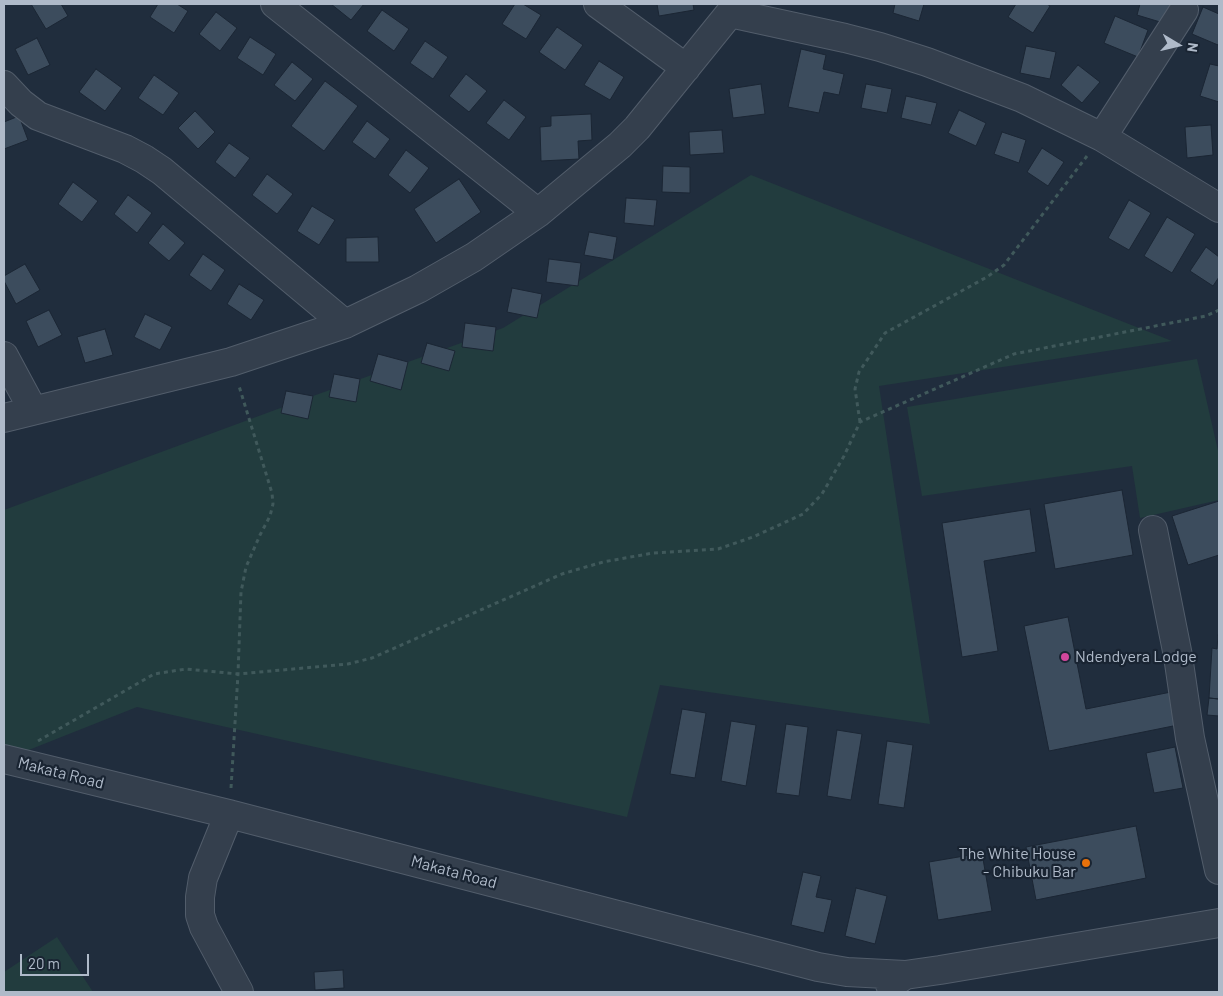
<!DOCTYPE html>
<html>
<head>
<meta charset="utf-8">
<style>
  body { margin:0 }
  #map { position:relative; width:1223px; height:996px; overflow:hidden; background:#202d3d; font-family:Barlow,sans-serif }
  canvas { display:block }
  .frame { position:absolute; inset:0; border:5px solid #afbac9; pointer-events:none }
  .north { position:absolute; left:1153px; top:20px; width:50px; height:50px; -webkit-text-stroke:4px #192432; paint-order:stroke; rotate:99deg; font-size:14px; font-weight:700; line-height:20px; text-align:center; color:#afbac9 }
  .north::after { content:''; display:block; margin:auto; width:18px; height:22px; background:#afbac9; clip-path:polygon(50% 0,100% 100%,50% 72%,0 100%) }
  .scale { position:absolute; left:20px; top:954px; width:69px; height:22px; box-sizing:border-box; border:2px solid #afbac9; border-top:0; padding-left:6px; font-size:15px; line-height:18px; white-space:nowrap; color:#afbac9; -webkit-text-stroke:4px #192432; paint-order:stroke }
</style>
</head>
<body>
<div id="map">
<canvas width="1223" height="996"></canvas>
<div class="frame"></div>
<div class="north">N</div>
<div class="scale">20 m</div>
</div>
<script>
const context = document.querySelector('canvas').getContext('2d');
context.lineJoin = 'round';
function paint(path, color) { context.fillStyle = color; context.fill(path, 'evenodd'); }
const toPath = rows => new Path2D(rows.map(r => 'M' + r).join(''));
function stroke(path, color, width, dash) { context.strokeStyle = color; context.lineWidth = width; context.lineCap = dash ? 'butt' : 'round'; context.setLineDash(dash || []); context.stroke(path); }
function write(font, color, halo, rows, align = 'center') {
  context.font = font + ' Barlow,sans-serif'; context.lineWidth = 4.5; context.setLineDash([]); context.textBaseline = 'middle'; context.strokeStyle = halo; context.fillStyle = color; for (const [text, x, y, turn = 0] of rows) {
    context.save(); context.translate(x, y); context.rotate((+turn || 0) * Math.PI / 180); context.textAlign = isNaN(turn) ? turn : align; if (halo) context.strokeText(text, 0, 0); context.fillText(text, 0, 0); context.restore();
  }
}
const green = toPath([
  [751,175,1172,341,879,386,930,724,660,685,627,817,137,707,6,759,4,759,4,510,313,396,503,328],
  [1197,359,1219,455,1219,500,1140,518,1132,466,922,496,907,407],
  [57,937,93,992,4,992,4,972]
]);
const building = toPath([
  [31,4,61,4,68,16,46,29,31,4],
  [158,4,177,4,188,11,174,33,150,17,158,4],
  [331,4,364,4,351,20,331,4],
  [515,4,523,4,541,15,526,39,502,24,515,4],
  [657,4,693,4,694,10,659,16,657,4],
  [895,4,924,4,919,21,893,13,895,4],
  [1016,4,1047,4,1050,6,1033,33,1008,17,1016,4],
  [1140,4,1176,4,1170,25,1137,15,1140,4],
  [1203,7,1219,14,1219,42,1218,45,1192,34,1203,7],
  [382,10,409,29,394,51,367,31,382,10],
  [216,12,237,28,220,51,199,34,216,12],
  [1115,16,1148,30,1138,57,1104,43,1115,16],
  [557,27,583,45,565,70,539,52,557,27],
  [250,37,276,54,263,75,237,58,250,37],
  [37,38,50,65,28,75,15,49,37,38],
  [425,41,448,57,433,79,410,63,425,41],
  [1026,46,1056,52,1050,79,1020,73,1026,46],
  [801,49,826,55,823,69,844,74,839,95,824,92,819,113,788,107,801,49],
  [599,61,624,77,610,100,584,85,599,61],
  [292,62,313,79,295,101,274,85,292,62],
  [1210,64,1219,66,1219,102,1200,96,1210,64],
  [1078,65,1100,82,1082,103,1061,85,1078,65],
  [96,69,122,88,105,111,79,92,96,69],
  [466,74,487,91,469,112,449,96,466,74],
  [154,75,179,93,163,115,138,98,154,75],
  [325,81,358,106,324,151,291,126,325,81],
  [761,84,765,114,733,118,729,89,761,84],
  [866,84,892,89,887,113,861,108,866,84],
  [906,96,937,103,931,125,901,118,906,96],
  [504,100,526,117,509,140,486,123,504,100],
  [959,110,986,123,976,146,948,133,959,110],
  [195,111,215,132,198,149,178,128,195,111],
  [591,114,592,140,578,141,579,159,541,161,540,127,551,126,551,116,591,114],
  [19,116,28,140,4,149,4,122,19,116],
  [367,121,390,139,375,159,352,142,367,121],
  [1211,125,1213,155,1187,158,1185,127,1211,125],
  [722,130,724,153,690,155,689,132,722,130],
  [1002,132,1026,140,1019,163,994,154,1002,132],
  [229,143,250,158,235,178,215,162,229,143],
  [1042,148,1064,162,1048,186,1027,172,1042,148],
  [406,150,429,168,410,193,388,175,406,150],
  [663,166,690,167,690,193,662,192,663,166],
  [267,174,293,194,277,214,252,195,267,174],
  [459,179,481,212,436,243,414,209,459,179],
  [73,182,98,201,82,222,58,204,73,182],
  [128,195,152,213,137,233,114,214,128,195],
  [626,198,657,200,654,226,624,223,626,198],
  [1129,200,1151,213,1129,250,1108,238,1129,200],
  [312,206,335,220,319,245,297,231,312,206],
  [1167,217,1195,234,1172,273,1144,256,1167,217],
  [163,224,185,243,169,261,148,243,163,224],
  [589,232,617,237,613,260,584,255,589,232],
  [378,237,379,262,346,262,346,238,378,237],
  [1206,247,1219,257,1219,277,1213,286,1190,271,1206,247],
  [203,254,225,270,211,291,189,275,203,254],
  [549,259,581,263,578,286,546,282,549,259],
  [25,264,40,290,16,304,4,281,4,276,25,264],
  [239,284,264,300,251,320,227,304,239,284],
  [512,288,542,294,537,318,507,312,512,288],
  [49,310,62,335,38,347,26,321,49,310],
  [145,314,172,327,160,350,134,337,145,314],
  [465,323,496,327,493,351,462,347,465,323],
  [105,329,113,355,85,363,77,337,105,329],
  [427,343,455,351,449,371,421,363,427,343],
  [378,354,408,362,401,390,370,381,378,354],
  [334,374,360,379,356,402,329,397,334,374],
  [286,391,313,396,308,419,281,413,286,391],
  [1122,490,1133,555,1055,569,1044,504,1122,490],
  [1219,501,1219,555,1188,565,1172,516,1219,501],
  [1030,509,1036,552,984,561,998,651,962,657,942,523,1030,509],
  [1068,617,1086,709,1171,692,1178,725,1049,751,1024,626,1068,617],
  [1218,635,1219,635,1219,699,1209,698,1212,648,1217,649,1218,635],
  [1209,698,1219,699,1219,716,1207,715,1209,698],
  [682,709,706,713,695,778,670,774,682,709],
  [731,721,756,725,746,786,721,781,731,721],
  [786,724,808,727,799,796,776,793,786,724],
  [837,730,862,734,851,800,827,796,837,730],
  [887,741,913,745,904,808,878,804,887,741],
  [1175,747,1183,788,1154,793,1146,753,1175,747],
  [1136,826,1146,878,1036,900,1026,847,1136,826],
  [982,853,992,911,938,920,929,862,982,853],
  [803,872,821,876,816,897,832,900,824,933,791,925,803,872],
  [856,888,887,896,875,944,845,936,856,888],
  [343,970,344,988,315,990,314,972,343,970]
]);
const path = toPath([
  [860,422,855,389,859,372,885,333,987,277,1004,265,1087,156],
  [38,741,154,674,186,669,238,674,348,664,372,658,562,574,603,562,653,553,718,549,753,537,803,514,822,494,844,456,860,422,1014,354,1206,316,1219,310],
  [231,788,238,674,241,592,246,567,260,535,270,516,273,504,272,493,239,386]
]);
const minor = toPath([
  [275,4,538,213],
  [598,4,686,68],
  [730,13,845,38,880,47,927,62,1022,98,1102,137,1219,208],
  [4,85,21,103,38,116,125,149,144,159,162,171,345,324],
  [1102,137,1184,10],
  [4,356,33,410],
  [4,418,231,362,345,324,418,289,474,257,538,213,620,145,637,128,730,13,735,4],
  [1153,530,1178,656,1190,738,1219,870],
  [4,759,229,814,818,967,847,972,905,975],
  [229,814,203,878,200,897,200,915,204,927,239,992],
  [890,985,905,975,940,970,1219,923]
]);
const markers = [
  [1065,657,5,"#d1479c"],
  [1086,863,5,"#e8710a"]
];
const poiNames = [
  ["Ndendyera Lodge",1075,657],
  ["The White House",1076,854,"right"],
  ["- Chibuku Bar",1076,872,"right"]
];
const streetNames = [
  ["Makata Road",61,773,14],
  ["Makata Road",454,872,15]
];
paint(green, '#223c3e');
paint(building, '#3c4c5d');
stroke(building, '#1b2634', 1);
stroke(minor, '#525d6b', 30);
stroke(path, '#40595b', 3, [4, 4]);
stroke(minor, '#343f4d', 28);
for (const [x, y, r, color] of markers) { const dot = new Path2D(); dot.arc(x, y, r, 0, 2 * Math.PI); context.fillStyle = color; context.fill(dot); stroke(dot, '#192432', 2); }
write('16px', '#afbac9', '#192432', poiNames, 'left');
write('16px', '#afbac9', '#192432', streetNames);
</script>
</body>
</html>
